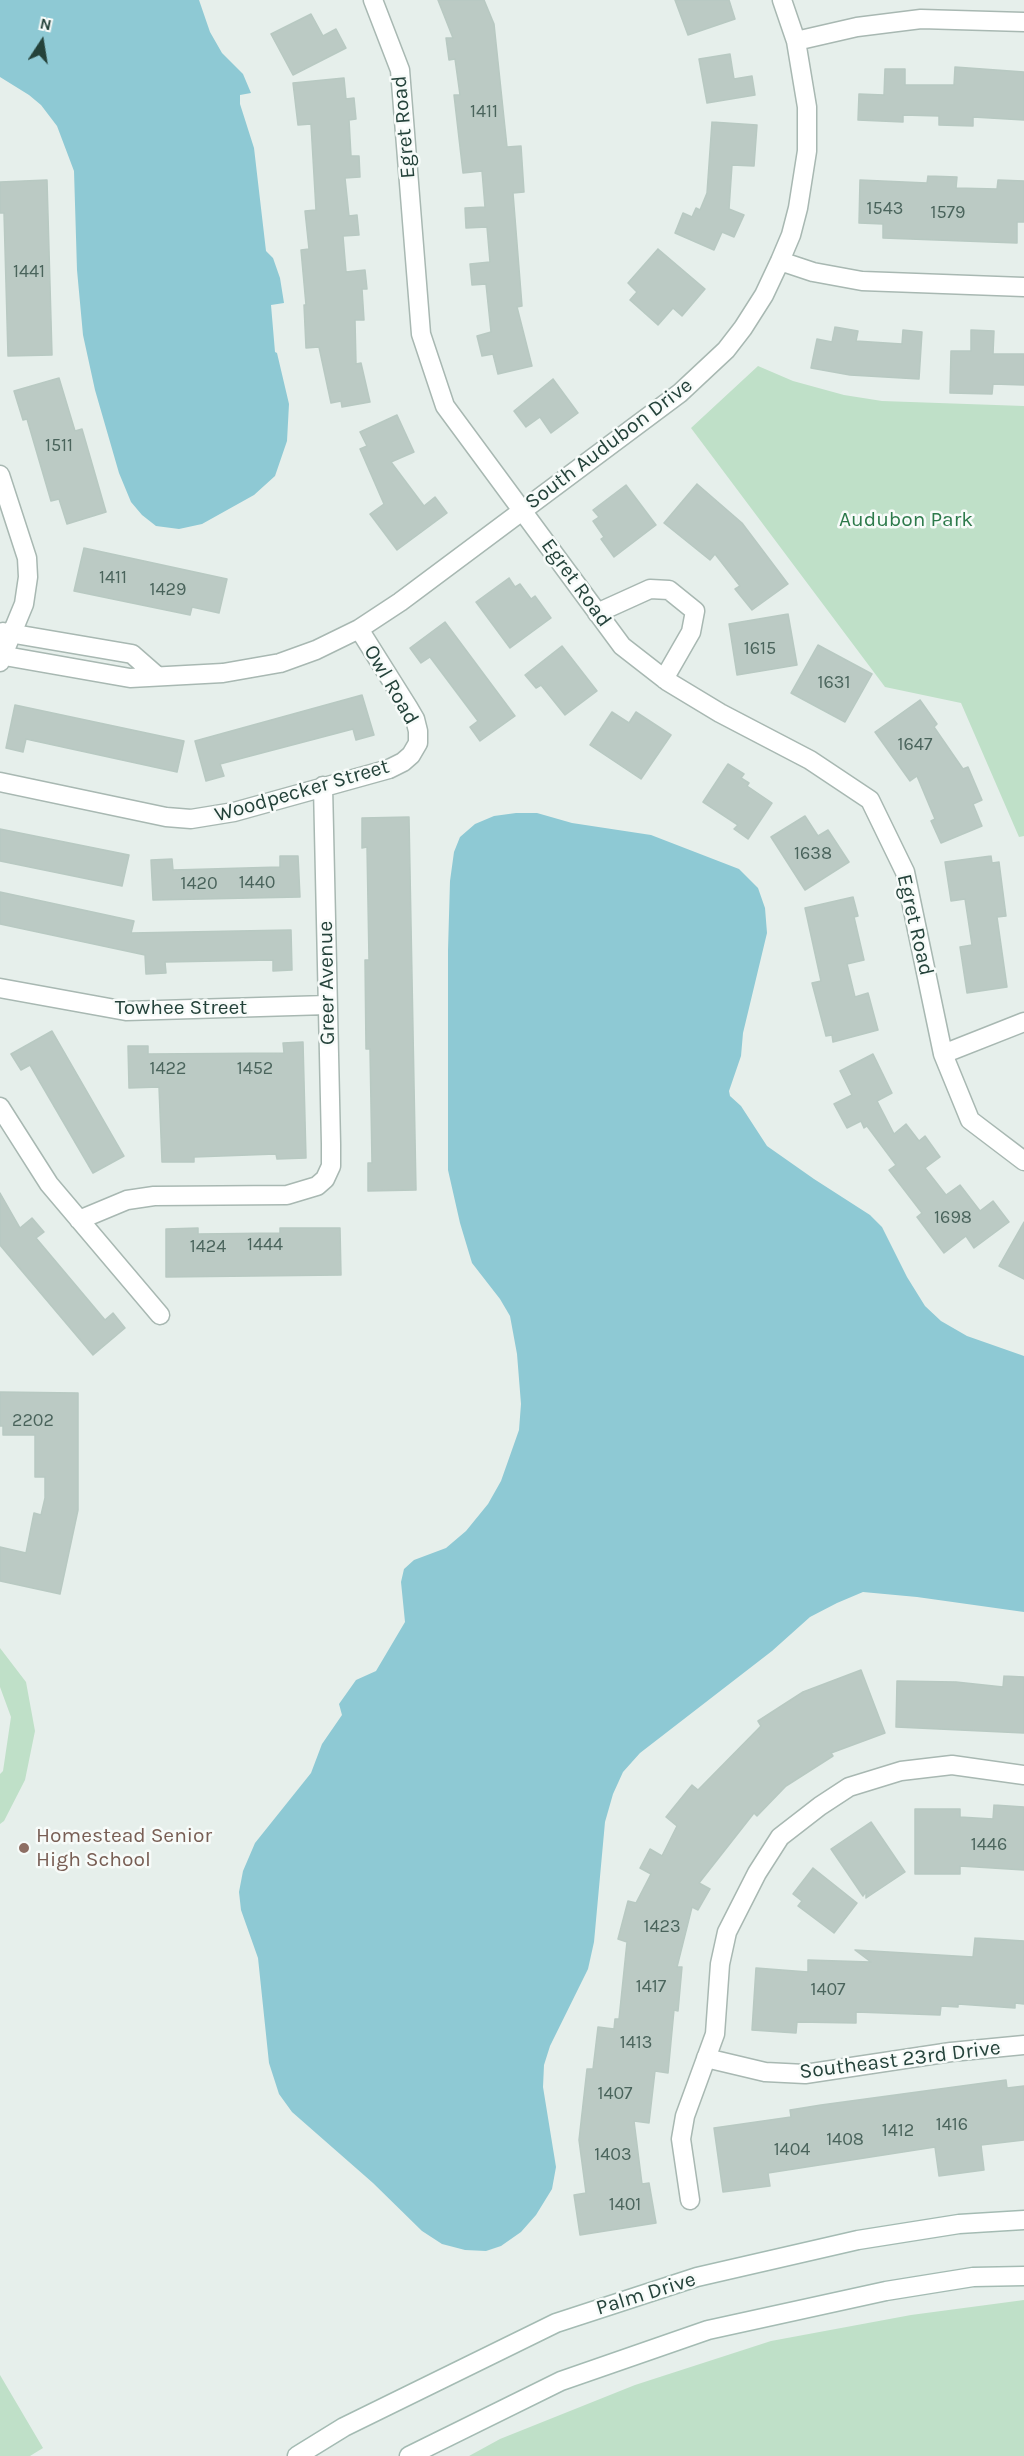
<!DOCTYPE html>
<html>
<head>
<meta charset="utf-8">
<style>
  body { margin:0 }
  #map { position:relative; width:1024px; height:2456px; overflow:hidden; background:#e6efeb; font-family:Karla,sans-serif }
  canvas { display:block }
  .north { position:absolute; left:12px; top:12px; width:60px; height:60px; -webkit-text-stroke:4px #f7fbf9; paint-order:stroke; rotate:12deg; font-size:16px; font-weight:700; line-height:24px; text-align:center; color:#24423a }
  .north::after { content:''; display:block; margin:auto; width:21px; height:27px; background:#24423a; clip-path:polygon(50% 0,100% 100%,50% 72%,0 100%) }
</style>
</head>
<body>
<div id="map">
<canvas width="1024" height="2456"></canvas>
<div class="north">N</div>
</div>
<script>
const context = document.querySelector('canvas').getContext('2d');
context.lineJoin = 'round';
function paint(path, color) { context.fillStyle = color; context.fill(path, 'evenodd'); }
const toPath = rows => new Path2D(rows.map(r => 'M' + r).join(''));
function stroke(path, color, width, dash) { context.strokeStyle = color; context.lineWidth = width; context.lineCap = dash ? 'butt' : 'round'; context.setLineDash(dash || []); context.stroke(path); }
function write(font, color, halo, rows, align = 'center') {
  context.font = font + ' Karla,sans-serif'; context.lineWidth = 5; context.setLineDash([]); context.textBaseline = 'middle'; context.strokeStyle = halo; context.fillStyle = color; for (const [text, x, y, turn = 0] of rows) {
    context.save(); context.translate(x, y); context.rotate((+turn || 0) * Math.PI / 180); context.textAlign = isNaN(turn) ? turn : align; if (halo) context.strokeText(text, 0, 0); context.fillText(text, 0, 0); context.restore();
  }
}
const green = toPath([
  [758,366,793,381,844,395,882,401,1024,406,1024,836,1019,837,961,703,885,687,691,428],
  [0,1648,26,1682,35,1731,25,1780,4,1821,0,1824,0,1774,3,1771,11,1717,0,1687],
  [1024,2300,1024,2456,469,2456,500,2439,635,2385,771,2341,911,2315],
  [0,2375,43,2448,30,2456,0,2456]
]);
const water = toPath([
  [0,0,199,0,210,32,222,53,243,74,251,93,240,95,240,104,254,148,266,251,273,258,280,278,284,303,271,305,275,352,277,353,289,404,287,441,275,476,254,495,202,524,179,529,156,526,142,515,131,502,119,473,95,390,83,335,77,270,74,171,57,126,41,105,29,95,0,77],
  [516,813,537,813,572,823,651,835,739,869,758,888,765,908,767,933,743,1033,741,1056,729,1091,730,1096,741,1106,767,1146,814,1179,870,1215,882,1227,907,1277,925,1306,941,1321,967,1336,1024,1356,1024,1612,917,1597,863,1592,837,1603,810,1617,772,1651,640,1753,623,1772,613,1794,605,1822,594,1942,588,1969,550,2046,544,2065,543,2087,556,2167,552,2189,536,2215,521,2232,501,2246,486,2251,465,2250,442,2244,422,2231,373,2183,292,2112,279,2094,269,2063,258,1958,241,1910,239,1892,243,1871,255,1843,311,1773,322,1744,342,1715,339,1704,356,1680,376,1671,405,1622,401,1582,404,1569,414,1560,446,1548,466,1531,488,1504,501,1481,519,1430,521,1404,517,1354,510,1316,500,1299,472,1263,460,1223,448,1170,448,950,450,881,454,852,460,837,475,824,494,816]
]);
const building = toPath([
  [438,0,484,0,494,24,507,147,521,146,524,192,513,193,522,306,517,307,532,366,498,374,493,354,482,356,477,336,491,332,486,284,472,285,470,264,490,262,487,227,466,228,465,208,485,207,482,171,463,173,454,95,460,95,455,59,449,60,446,38,453,38,438,0],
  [675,0,729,0,735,19,688,35,675,0],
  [311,14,323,36,336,29,346,48,293,75,271,34,311,14],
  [730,54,734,79,752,76,755,95,707,103,699,59,730,54],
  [955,67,1024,72,1024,120,973,117,973,126,939,125,939,116,903,115,903,122,858,120,859,94,884,95,885,69,905,69,905,85,954,85,955,67],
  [344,78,346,99,354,98,356,119,349,120,351,156,359,156,360,177,345,178,349,216,357,215,359,235,343,236,346,272,365,270,367,289,362,289,364,320,355,320,356,364,361,363,370,402,342,407,341,401,331,403,319,347,306,348,304,305,306,305,301,250,309,249,305,211,316,210,311,124,298,125,293,83,344,78],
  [712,122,757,125,754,166,732,165,729,209,744,215,734,237,722,232,714,250,675,233,683,213,692,217,696,208,700,210,707,193,712,122],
  [928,176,957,177,956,188,997,189,998,180,1024,181,1024,222,1017,222,1017,243,883,238,883,224,859,223,860,180,927,183,928,176],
  [47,180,52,355,8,356,4,213,0,213,0,182,47,180],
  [658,249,705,289,682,316,673,308,658,325,630,300,637,292,628,283,658,249],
  [835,327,858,331,856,341,902,344,903,330,922,332,919,379,850,375,811,368,817,339,832,342,835,327],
  [971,330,994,331,993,354,1024,354,1024,385,993,384,992,394,950,393,951,351,971,351,971,330],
  [59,378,75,431,82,429,106,512,67,524,59,499,51,501,27,419,23,420,14,391,59,378],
  [553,379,578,413,551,433,540,417,526,427,514,411,553,379],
  [397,415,414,452,391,462,424,506,435,497,447,513,397,550,370,514,384,504,360,449,367,446,360,432,397,415],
  [697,484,742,523,788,584,752,610,735,589,740,586,715,554,710,560,664,523,697,484],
  [626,485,656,525,614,557,601,539,604,537,593,521,599,517,593,510,626,485],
  [84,548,227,579,219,613,192,607,190,615,74,591,84,548],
  [509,578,515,587,520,584,531,599,535,596,551,618,510,648,476,602,509,578],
  [788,614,797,665,737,675,729,624,788,614],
  [445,622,515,716,480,741,470,727,478,721,430,657,421,663,410,648,445,622],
  [818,645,872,674,845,722,791,693,818,645],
  [562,646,597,691,565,715,541,685,536,688,525,675,562,646],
  [362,695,374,735,356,740,353,729,220,764,224,776,206,781,195,741,362,695],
  [920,700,937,724,934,727,963,769,968,767,982,800,973,804,982,826,941,843,931,821,935,819,917,776,910,781,875,732,920,700],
  [15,705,184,741,177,772,26,739,23,752,6,748,15,705],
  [612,712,629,723,636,712,671,735,641,779,590,745,612,712],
  [728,764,744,774,741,778,749,783,747,786,772,803,748,839,734,829,738,825,703,802,728,764],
  [805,816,818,836,828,830,849,862,805,890,771,837,805,816],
  [409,817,416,1190,368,1191,368,1163,372,1163,370,1049,366,1049,365,960,369,960,367,847,362,848,362,818,409,817],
  [0,829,129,855,122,886,0,861,0,829],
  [280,856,298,856,300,897,153,900,151,860,172,859,173,870,280,867,280,856],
  [991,856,992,863,999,862,1006,916,997,917,1007,987,967,993,960,947,972,945,965,899,951,901,945,862,991,856],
  [0,892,134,921,131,933,291,930,292,970,273,971,273,960,165,962,166,973,146,974,145,955,0,924,0,892],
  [853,897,858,916,854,917,864,960,847,964,855,997,868,993,878,1030,833,1042,832,1035,826,1036,812,983,821,981,805,908,853,897],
  [52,1031,124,1156,93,1173,30,1065,21,1070,11,1054,52,1031],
  [303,1042,306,1158,277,1159,276,1154,194,1157,194,1162,162,1162,159,1087,129,1088,128,1046,148,1046,148,1054,284,1053,283,1043,303,1042],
  [873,1054,892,1093,877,1101,894,1134,906,1124,919,1141,925,1136,940,1157,925,1168,946,1195,960,1185,980,1211,993,1201,1009,1222,974,1248,966,1236,944,1253,917,1217,922,1213,889,1170,896,1165,867,1126,864,1128,861,1121,847,1128,834,1104,852,1095,840,1071,873,1054],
  [0,1193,20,1228,32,1218,44,1232,36,1238,105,1320,113,1313,125,1328,93,1355,0,1245,0,1193],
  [1024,1222,1024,1279,999,1266,1024,1222],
  [198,1228,198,1234,280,1233,280,1228,340,1228,341,1275,166,1277,166,1229,198,1228],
  [0,1392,78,1393,78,1510,60,1594,0,1581,0,1547,26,1553,34,1513,41,1515,45,1498,45,1477,35,1477,35,1435,3,1435,3,1426,0,1426,0,1392],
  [861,1670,885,1733,831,1753,833,1756,786,1786,757,1816,754,1813,699,1883,710,1889,698,1910,692,1907,677,1967,682,1967,678,2011,674,2010,668,2073,655,2071,649,2123,634,2121,642,2184,649,2183,656,2223,580,2235,574,2195,586,2193,579,2140,587,2069,593,2069,598,2027,614,2029,615,2019,619,2019,627,1942,618,1939,628,1901,636,1903,651,1874,640,1868,650,1849,662,1856,677,1826,666,1817,692,1785,698,1790,761,1726,758,1721,803,1692,861,1670],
  [1004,1676,1024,1677,1024,1733,896,1727,897,1681,956,1682,1003,1687,1004,1676],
  [994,1805,1024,1807,1024,1870,960,1866,960,1874,915,1874,915,1809,960,1809,960,1817,993,1819,994,1805],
  [871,1822,905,1872,866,1898,866,1891,863,1896,831,1849,871,1822],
  [813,1868,857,1903,834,1933,798,1906,802,1901,793,1894,813,1868],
  [975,1938,1024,1941,1024,2004,1015,2003,1015,2008,958,2004,958,2007,941,2006,940,2015,856,2012,856,2023,797,2022,796,2033,752,2030,756,1968,808,1972,808,1960,871,1962,855,1950,973,1957,975,1938],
  [1006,2080,1007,2088,1024,2086,1024,2140,981,2145,984,2170,939,2176,935,2147,768,2173,770,2186,723,2192,714,2128,791,2117,790,2110,821,2105,1006,2080]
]);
const minor = toPath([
  [373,0,400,70,421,334,445,406,622,646,667,681,720,713,810,760,870,800,905,872,943,1054],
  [796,41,857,27,921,19,1024,22],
  [780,261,813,272,862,281,1024,287],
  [0,475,27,558,28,577,24,604,0,662],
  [597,613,650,589,669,590,695,611,691,632,664,679],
  [3,632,132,654,156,675],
  [0,655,130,678,223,673,280,663,316,650,359,629,400,602,680,393,726,350,743,328,764,295,780,261,791,235,798,208,807,151,807,107,796,41,782,0],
  [0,782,166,817,191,819,234,812,389,769,403,762,411,755,418,743,418,731,415,719,408,707,359,629],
  [0,988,126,1011,327,1005],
  [1024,1022,943,1054,970,1120,1024,1161],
  [0,1107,49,1184,160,1315],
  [79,1220,127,1200,154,1196,287,1195,317,1186,325,1179,331,1166,331,1144,323,786],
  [706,2058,765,2072,805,2074,951,2052,1024,2045],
  [690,2200,681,2139,685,2116,715,2034,720,1964,727,1932,757,1873,780,1837,820,1806,849,1787,901,1771,952,1765,1024,1775]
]);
const secondary = toPath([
  [297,2456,344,2427,556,2323,697,2277,858,2240,959,2224,1024,2220],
  [409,2456,561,2381,708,2330,886,2291,973,2277,1024,2276]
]);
const markers = [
  [24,1848,6,"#8d6e63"]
];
const numberNames = [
  ["1411",484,112],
  ["1543",885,209],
  ["1579",948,213],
  ["1441",29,272],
  ["1511",59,446],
  ["1411",113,578],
  ["1429",168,590],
  ["1615",760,649],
  ["1631",834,683],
  ["1647",915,745],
  ["1638",813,854],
  ["1440",257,883],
  ["1420",199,884],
  ["1422",168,1069],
  ["1452",255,1069],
  ["1698",953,1218],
  ["1444",265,1245],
  ["1424",208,1247],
  ["2202",33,1421],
  ["1446",989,1845],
  ["1423",662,1927],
  ["1417",651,1987],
  ["1407",828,1990],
  ["1413",636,2043],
  ["1407",615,2094],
  ["1416",952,2125],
  ["1412",898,2131],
  ["1408",845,2140],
  ["1404",792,2150],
  ["1403",613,2155],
  ["1401",625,2205]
];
const streetNames = [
  ["Egret Road",404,127,-95],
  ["South Audubon Drive",609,444,-37],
  ["Egret Road",576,583,54],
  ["Owl Road",391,685,60],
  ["Woodpecker Street",302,791,-16],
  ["Egret Road",915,925,77],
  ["Greer Avenue",327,983,-91],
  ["Towhee Street",181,1008],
  ["Southeast 23rd Drive",900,2060,-7],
  ["Palm Drive",646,2294,-17]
];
const parkNames = [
  ["Audubon Park",906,520]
];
const educationNames = [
  ["Homestead Senior",36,1836],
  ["High School",36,1860]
];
paint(green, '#bfe0c8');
paint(water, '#8ec9d4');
paint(building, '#bbcac4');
stroke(building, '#b8c9c2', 1.5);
stroke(minor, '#a8b8b2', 21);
stroke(secondary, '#a4bbb3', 21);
stroke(minor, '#fff', 18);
stroke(secondary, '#fff', 18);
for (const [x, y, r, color] of markers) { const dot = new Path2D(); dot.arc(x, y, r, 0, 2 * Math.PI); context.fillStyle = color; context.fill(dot); stroke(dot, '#f7fbf9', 2); }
write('18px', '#4a645c', null, numberNames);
write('21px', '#24423a', '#f7fbf9', streetNames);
write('21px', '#2d7a4b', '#f7fbf9', parkNames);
write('21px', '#785e54', '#f7fbf9', educationNames, 'left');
</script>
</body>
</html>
